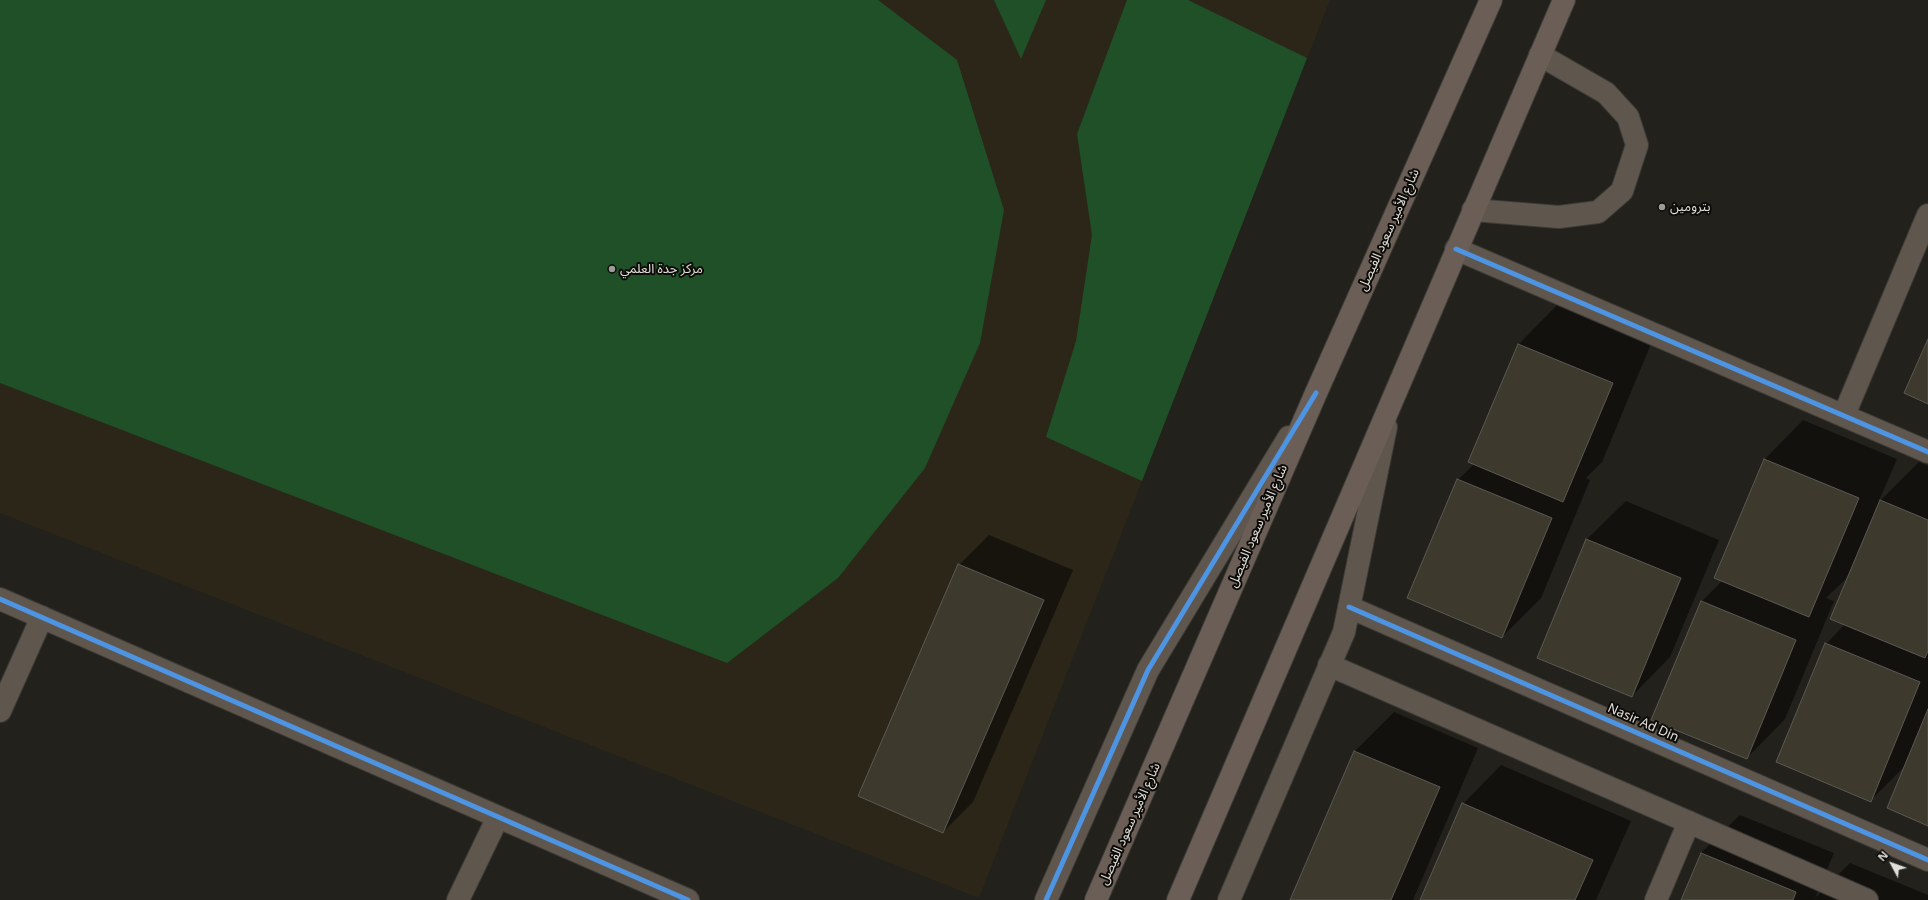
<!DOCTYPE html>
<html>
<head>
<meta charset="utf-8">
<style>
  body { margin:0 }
  #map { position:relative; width:1928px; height:900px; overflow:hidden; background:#22211c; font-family:"Noto Sans",sans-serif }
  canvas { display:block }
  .north { position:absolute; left:1872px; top:844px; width:40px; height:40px; -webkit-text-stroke:3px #0d0b08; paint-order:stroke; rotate:311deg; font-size:11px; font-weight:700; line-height:16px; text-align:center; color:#e1dfda }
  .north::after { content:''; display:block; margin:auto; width:14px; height:18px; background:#e1dfda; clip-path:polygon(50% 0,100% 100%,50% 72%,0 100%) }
</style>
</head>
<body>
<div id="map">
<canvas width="1928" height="900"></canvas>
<div class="north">N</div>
</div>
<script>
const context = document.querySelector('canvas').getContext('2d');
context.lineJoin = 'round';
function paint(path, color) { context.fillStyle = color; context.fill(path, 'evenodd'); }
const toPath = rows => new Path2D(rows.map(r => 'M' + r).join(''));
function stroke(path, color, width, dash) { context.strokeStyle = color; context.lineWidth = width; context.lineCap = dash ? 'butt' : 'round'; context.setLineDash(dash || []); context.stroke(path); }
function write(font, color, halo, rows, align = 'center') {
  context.font = font + ' "Noto Sans","Noto Sans Arabic",sans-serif'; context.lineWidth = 4; context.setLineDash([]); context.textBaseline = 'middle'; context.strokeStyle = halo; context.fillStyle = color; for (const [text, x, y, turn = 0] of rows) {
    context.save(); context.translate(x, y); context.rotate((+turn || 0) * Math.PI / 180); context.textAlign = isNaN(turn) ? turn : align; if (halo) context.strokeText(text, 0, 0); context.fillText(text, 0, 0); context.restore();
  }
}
const built = toPath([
  [0,0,1330,0,979,898,0,513]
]);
const green = toPath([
  [0,0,878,0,957,60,1004,210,980,343,925,468,838,578,727,663,0,383],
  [994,0,1046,0,1021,59],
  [1127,0,1188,0,1307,58,1142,481,1046,437,1076,341,1092,235,1077,134]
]);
const shadow = toPath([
  [1557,305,1651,344,1602,462,1586,478,1590,480,1541,598,1502,637,1458,480,1474,464,1470,462,1519,344],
  [1803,420,1897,459,1878,503,1919,462,1928,466,1928,825,1905,766,1871,800,1826,644,1845,624,1850,575,1826,598,1834,601,1785,719,1747,758,1702,601,1723,580,1715,577,1765,459],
  [1626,501,1719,540,1670,657,1632,696,1587,539],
  [989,535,1073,570,973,802,943,832,959,565],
  [1394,712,1478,748,1413,900,1291,900,1355,751],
  [1501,765,1631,821,1596,900,1421,900,1463,804],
  [1740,815,1834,853,1815,898,1850,863,1928,895,1928,900,1682,900,1701,853]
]);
const building = toPath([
  [1928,339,1928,404,1904,393,1928,339],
  [1518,344,1613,383,1563,502,1468,462,1518,344],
  [1764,459,1859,498,1809,617,1714,578,1764,459],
  [1457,479,1552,518,1502,638,1407,598,1457,479],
  [1880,500,1928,520,1928,651,1925,658,1830,619,1880,500],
  [1586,539,1681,578,1632,697,1537,658,1586,539],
  [958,564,1044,600,943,833,858,796,958,564],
  [1701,601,1796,640,1747,759,1651,720,1701,601],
  [1825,643,1920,682,1871,802,1776,762,1825,643],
  [1928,709,1928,826,1887,808,1928,709],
  [1354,751,1440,787,1391,900,1290,900,1354,751],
  [1462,803,1593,860,1575,900,1420,900,1462,803],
  [1701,853,1796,892,1793,900,1681,900,1701,853]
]);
const minor = toPath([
  [1473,210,1559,217,1598,212,1622,191,1637,145,1628,117,1606,93,1540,55],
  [1456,249,1928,452],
  [1844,415,1928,215],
  [0,599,688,900],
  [1349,607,1928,860],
  [1329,665,1867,900],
  [0,711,42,617],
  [458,900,498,817],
  [1046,900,1148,670,1289,437],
  [1229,900,1344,632,1386,427],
  [1656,900,1689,822]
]);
const major = toPath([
  [1096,900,1316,393,1491,0],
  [1178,900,1564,0]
]);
const cycleway = toPath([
  [1456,249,1928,452],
  [0,599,688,900],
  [1349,607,1928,860],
  [1046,900,1148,670,1316,393]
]);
const markers = [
  [1662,207,4,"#9e9c98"],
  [612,269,4,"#9e9c98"]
];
const poiNames = [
  ["بترومين",1670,207],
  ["مركز جدة العلمي",620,269]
];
const streetNames = [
  ["شارع الأمير سعود الفيصل",1389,230,-66],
  ["شارع الأمير سعود الفيصل",1258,526,-67],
  ["Nasir Ad Din",1643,723,24],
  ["شارع الأمير سعود الفيصل",1130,824,-66]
];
paint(built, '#2c2619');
paint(green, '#1f5028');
paint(shadow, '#0007');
paint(building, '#3d392d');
stroke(building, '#5a5955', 1);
stroke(minor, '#3c3b37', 24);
stroke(major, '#3c3b37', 24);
stroke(minor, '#5f564e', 22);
stroke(major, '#6a5e56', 22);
stroke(cycleway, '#4d94e3', 5);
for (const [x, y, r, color] of markers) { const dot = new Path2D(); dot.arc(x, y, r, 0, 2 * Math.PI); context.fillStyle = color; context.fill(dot); stroke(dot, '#0d0b08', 1.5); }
write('13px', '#e1dfda', '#0d0b08', poiNames, 'left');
write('13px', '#e1dfda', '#0d0b08', streetNames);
</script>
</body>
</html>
